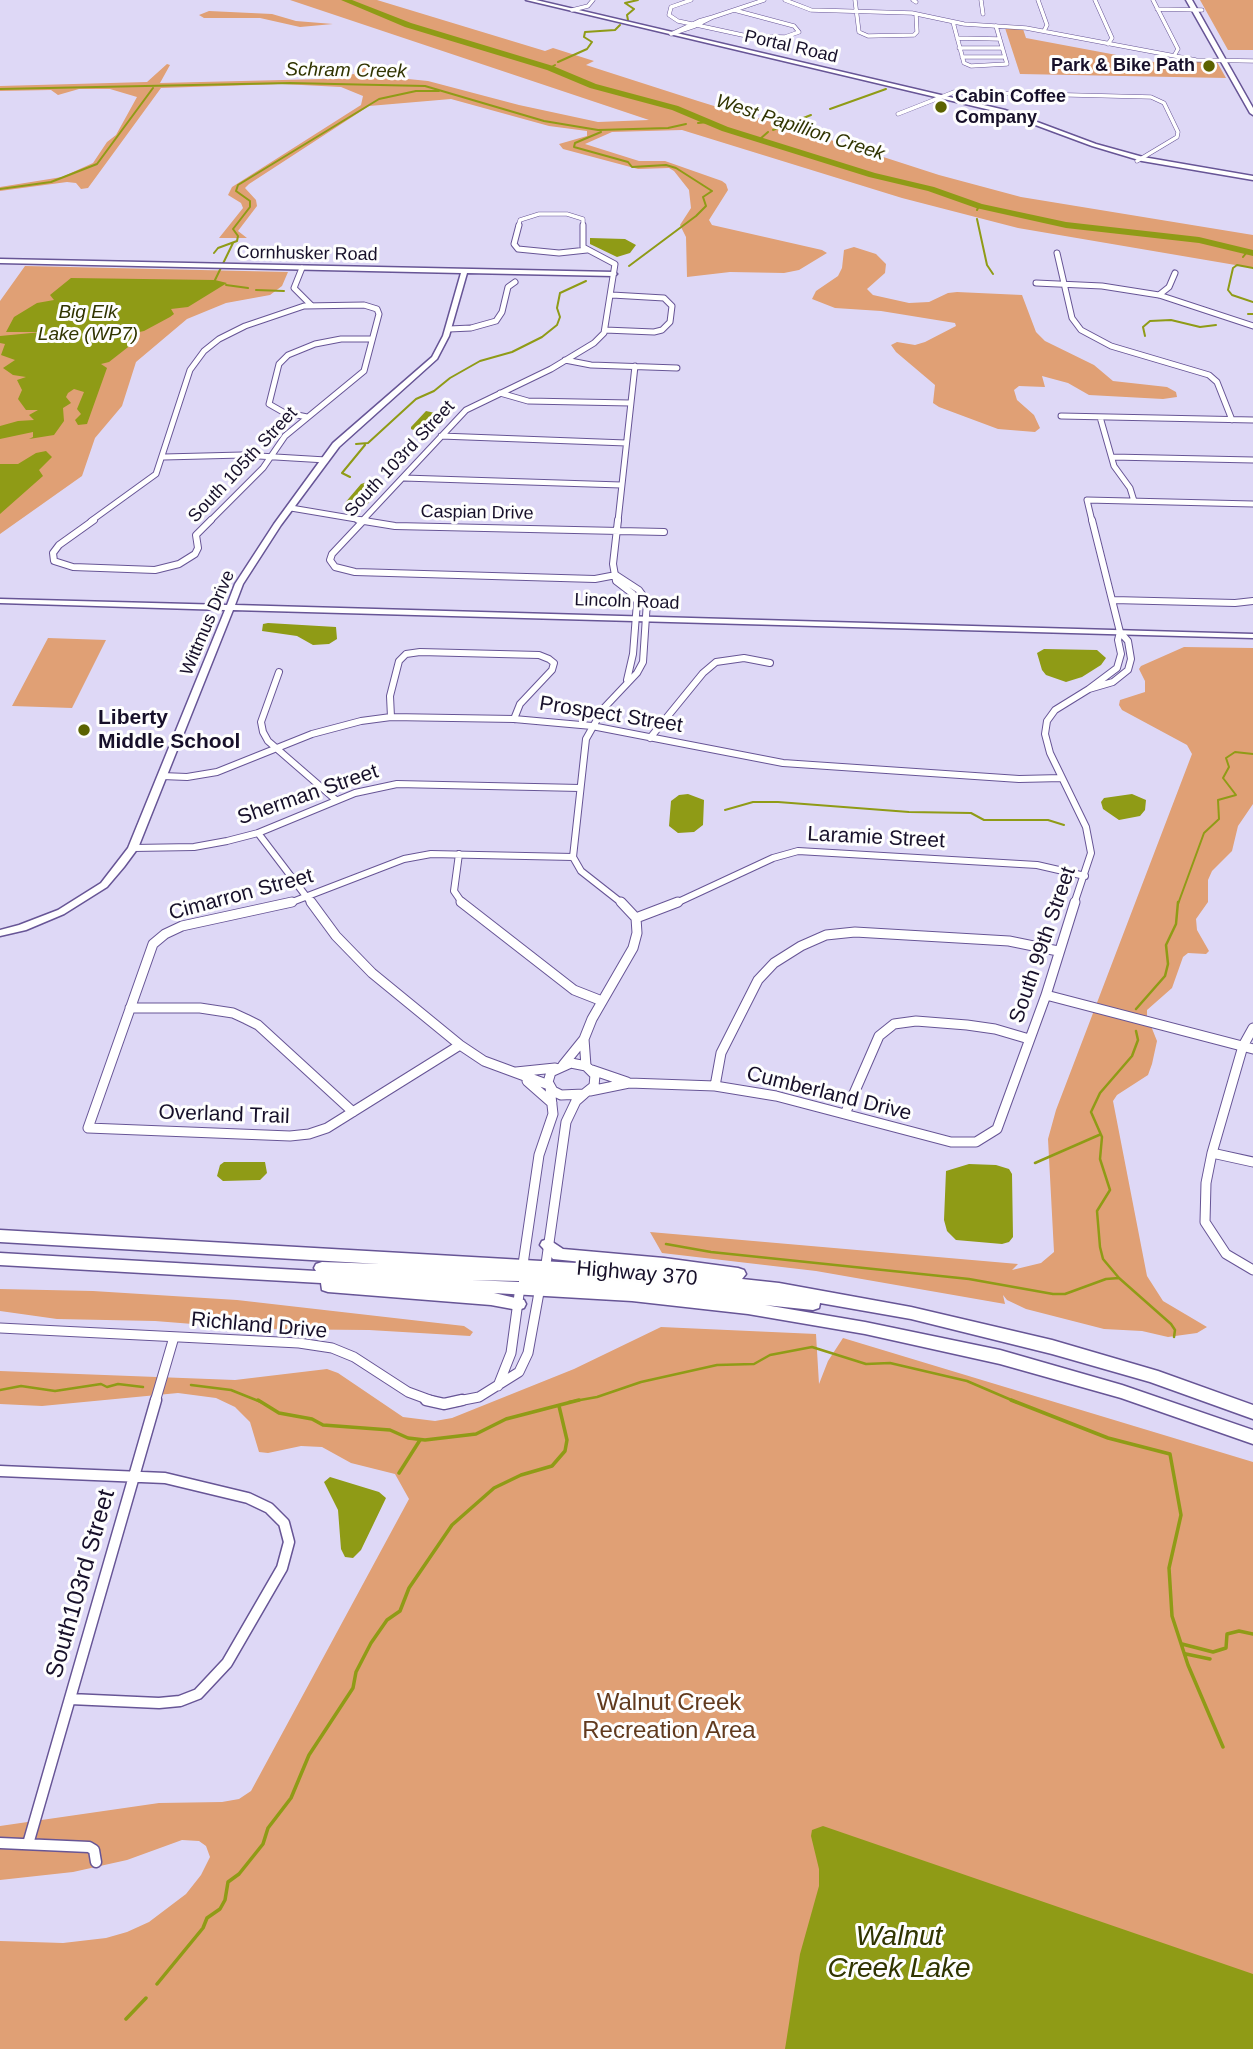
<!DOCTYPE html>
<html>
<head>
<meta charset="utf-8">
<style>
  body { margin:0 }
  canvas { display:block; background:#ded8f6 }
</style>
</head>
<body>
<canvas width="1253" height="2049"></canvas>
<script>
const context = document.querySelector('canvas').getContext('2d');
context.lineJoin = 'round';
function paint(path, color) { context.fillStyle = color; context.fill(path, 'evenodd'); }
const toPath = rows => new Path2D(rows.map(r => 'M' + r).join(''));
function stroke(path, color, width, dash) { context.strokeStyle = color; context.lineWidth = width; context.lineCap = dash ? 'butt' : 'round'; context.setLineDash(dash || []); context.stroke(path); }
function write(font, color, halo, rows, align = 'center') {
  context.font = font + ' Helvetica,sans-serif'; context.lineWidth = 6; context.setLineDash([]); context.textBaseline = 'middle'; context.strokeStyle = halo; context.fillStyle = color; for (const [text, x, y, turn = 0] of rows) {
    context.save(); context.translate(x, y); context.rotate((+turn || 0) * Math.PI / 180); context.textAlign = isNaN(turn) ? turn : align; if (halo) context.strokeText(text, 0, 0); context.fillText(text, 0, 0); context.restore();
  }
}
const green = toPath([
  [290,0,377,0,545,51,553,48,594,61,586,65,698,101,756,119,767,115,815,130,809,133,939,175,1021,197,1253,235,1253,268,1018,228,902,198,682,130,612,132,585,144,639,161,665,161,722,181,726,184,728,190,709,220,712,225,822,250,827,253,799,270,784,273,730,272,687,277,686,237,680,225,691,208,689,190,674,171,669,168,638,169,563,149,559,144,587,136,587,131,549,126,451,99,369,106,249,184,245,188,256,200,257,206,238,231,247,238,219,238,243,208,241,203,228,195,232,187,361,105,363,96,341,87,282,84,161,88,88,188,81,189,76,183,67,182,0,191,0,187,62,177,93,163,107,142,116,135,137,97,110,89,79,89,58,95,51,90,0,91,0,86,147,82,167,64,170,65,160,83,323,79,354,74,356,66,366,66,369,67,374,76,399,75,408,79,428,81,519,105,598,122,649,120],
  [1200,0,1253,0,1253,50,1228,50],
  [209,11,272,14,296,21,333,24,300,27,260,18,204,18,199,15],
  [1005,28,1023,29,1026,38,1191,69,1195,61,1217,62,1226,78,1020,74],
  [854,247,876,254,886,264,885,273,867,289,873,295,909,303,929,302,948,293,957,292,1022,295,1036,332,1045,341,1094,365,1113,381,1167,387,1176,392,1177,397,1163,399,1089,395,1068,383,1042,376,1045,387,1019,386,1014,390,1017,400,1034,415,1040,428,1035,432,998,429,939,407,933,403,935,385,896,352,891,345,897,342,915,345,925,342,956,326,955,323,881,311,835,308,812,299,816,291,838,276,842,268,844,250],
  [25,266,288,272,282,286,270,295,226,303,187,319,136,362,122,406,95,438,82,476,0,534,0,301],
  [48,638,106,640,72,708,12,706],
  [1184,647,1253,648,1253,804,1238,826,1232,851,1212,871,1208,880,1208,902,1196,919,1197,930,1209,951,1206,954,1188,953,1183,957,1172,988,1147,1010,1147,1016,1157,1041,1152,1064,1148,1075,1117,1095,1113,1101,1147,1276,1163,1301,1207,1327,1197,1333,1168,1337,1142,1331,1104,1329,1026,1309,1007,1300,1003,1295,1005,1304,816,1271,662,1253,650,1232,1018,1264,1012,1270,1041,1263,1054,1252,1048,1139,1056,1110,1192,754,1187,745,1122,710,1119,705,1120,700,1145,692,1145,681,1139,669,1141,666],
  [0,1289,93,1291,237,1300,464,1326,473,1332,470,1336,369,1330,256,1329,155,1321,57,1319,0,1311],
  [661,1327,816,1334,819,1384,828,1361,843,1338,1253,1462,1253,2049,0,2049,0,1941,63,1943,106,1938,127,1932,149,1922,186,1894,201,1875,210,1857,206,1846,199,1841,182,1840,127,1860,73,1872,0,1880,0,1826,159,1803,222,1802,239,1799,251,1791,409,1499,395,1474,351,1463,322,1447,301,1446,268,1453,259,1452,250,1422,235,1407,216,1398,178,1393,42,1406,0,1404,0,1371,235,1380,327,1369,338,1373,403,1417,435,1421,452,1418,574,1369]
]);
const water = toPath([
  [590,238,625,239,636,245,630,253,617,257,590,244],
  [71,278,215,280,227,283,188,307,171,309,174,314,170,317,144,331,130,334,136,338,132,344,109,362,101,364,107,368,87,424,78,425,75,420,81,414,77,409,84,392,74,389,68,393,66,397,71,403,63,408,64,421,54,435,29,439,33,437,33,432,0,439,0,426,18,421,34,420,29,415,38,410,26,410,18,399,22,390,17,380,26,377,13,375,3,368,15,360,1,355,5,344,0,343,0,336,42,332,6,332,14,317,37,303,54,300,50,295],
  [426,411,444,415,429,431,423,434,411,429,411,427],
  [46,451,52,457,39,470,43,476,0,514,0,464,18,464,36,453],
  [370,481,381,481,384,485,365,507,355,510,344,508,344,504,361,484],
  [268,623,336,627,337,639,329,644,313,645,297,636,262,631,263,624],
  [1044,649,1097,650,1106,658,1101,665,1082,677,1066,682,1046,675,1042,670,1037,653],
  [688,794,704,800,703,825,694,832,678,833,669,826,671,801,679,795],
  [1132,794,1146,800,1145,810,1140,816,1119,820,1103,809,1101,802,1104,798],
  [224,1162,265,1162,267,1173,260,1180,223,1181,217,1176,220,1165],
  [969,1164,996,1165,1009,1169,1012,1174,1013,1237,1009,1242,1002,1244,956,1240,947,1231,944,1220,946,1171],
  [330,1477,379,1492,386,1498,361,1550,353,1558,345,1557,341,1549,338,1510,324,1482],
  [823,1826,1253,1974,1253,2049,785,2049,800,1954,819,1886,819,1869,811,1836,812,1830]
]);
const streamFar2 = toPath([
  [628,20,627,15,634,9,625,3,638,0],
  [558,62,587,49,592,42,584,37,585,32,615,30,620,25],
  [550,68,555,65],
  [0,89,290,83,425,86,544,121,598,130,668,128,686,124],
  [830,109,886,89],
  [698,123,708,122],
  [773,130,811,115],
  [601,132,575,143,574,147,628,162,632,167,666,165,676,168,712,191,703,197,706,206,696,216,629,266],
  [760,139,768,132],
  [0,189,51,182,97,164,153,88],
  [977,210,979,206],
  [977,219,987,265,993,274],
  [214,253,218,248,237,241,238,236,233,229,250,207,250,201,236,191,238,185,379,99,416,91,439,91],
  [1243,257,1247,252],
  [1253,268,1237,265,1233,268,1228,290,1232,295,1253,302],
  [215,280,233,243],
  [226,285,248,288],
  [256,290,284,291],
  [1248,314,1253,314],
  [1145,336,1143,327,1150,321,1171,320,1200,327,1216,325],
  [356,444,368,443,416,399,434,391,450,378,480,361,512,352,542,337,557,325,560,317,557,308,560,293,586,281],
  [350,477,342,473,365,445],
  [725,810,753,802,778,802,909,812,971,813,984,820,1048,820,1064,825],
  [1178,904,1204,833,1219,819,1218,800,1236,795,1223,778,1229,767,1226,758,1235,752,1253,754]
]);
const streamFar1 = toPath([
  [1136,1009,1165,976,1168,964,1166,945,1176,924,1178,902],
  [1136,1031,1138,1040,1132,1056,1100,1093,1091,1112,1102,1137,1100,1159,1110,1190,1097,1211,1100,1247,1103,1259,1119,1278,1171,1324,1175,1330,1174,1337],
  [1035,1163,1099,1135],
  [666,1244,711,1252,969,1279,1053,1294,1065,1294,1106,1279,1119,1278],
  [191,1385,231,1390,261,1402],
  [0,1390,21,1386,55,1391,101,1384,107,1387,118,1384,143,1387],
  [569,1402,597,1397,641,1382,717,1365,754,1364,770,1355,812,1347,866,1364,890,1363,967,1381,1016,1402]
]);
const stream = toPath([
  [258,1400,279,1413,312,1419,323,1425,390,1430,408,1438,425,1440,476,1434,506,1419,579,1400],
  [1011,1400,1108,1438,1170,1454,1181,1515,1169,1568,1172,1616,1188,1665,1223,1747],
  [399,1473,420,1440],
  [1182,1644,1213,1652,1226,1648,1227,1634,1239,1631,1253,1634],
  [1186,1654,1210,1659],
  [157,1984,203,1928,207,1918,220,1909,225,1900,228,1882,239,1874,263,1844,268,1828,291,1798,309,1755,353,1688,356,1672,371,1643,387,1620,400,1611,409,1588,452,1525,494,1488,521,1475,552,1466,565,1451,567,1440,559,1406],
  [126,2019,146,1998]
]);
const river = toPath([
  [341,0,352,0,411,23,553,66,596,84,678,106,728,127,875,173,934,187,982,204,1066,222,1199,237,1253,250,1253,256,1199,243,1066,228,976,208,928,191,869,177,722,131,672,110,590,88,547,70,405,27,341,0]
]);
const minorFar4 = toPath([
  [691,0,671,7,669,15,678,21,747,36,785,37,799,32,794,26,734,10],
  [785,0,811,10,912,13,964,24,1026,28,1196,60,1253,61],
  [855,0,859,32,868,36,914,35,917,32,916,14],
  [913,0,916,2],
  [981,0,983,14],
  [1038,0,1047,25,1044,31],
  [1095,0,1112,38,1108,44],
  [1153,0,1178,49,1174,56],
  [1157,9,1202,10],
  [572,10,588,6,593,0],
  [713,17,695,26,671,34,699,21,713,17],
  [713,17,764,0],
  [953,22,964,63,971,66,1007,64,996,26],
  [957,38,999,39],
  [959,48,1002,48],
  [962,57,1004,57],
  [898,114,954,92,1151,97,1164,103,1178,132,1177,137,1137,161],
  [518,227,520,220,539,214,567,214,583,219,583,227]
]);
const minorFar3 = toPath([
  [519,225,514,244,518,249,559,253,587,250],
  [1057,253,1072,318,1081,330,1111,346,1209,375,1217,382,1232,420],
  [302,268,294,288,311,305],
  [1036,283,1102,286,1159,295,1253,326],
  [1159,295,1169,287,1175,273],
  [449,329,471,328,496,321,502,312,508,287,515,282],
  [605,330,654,332,662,330,670,322,672,306,664,298,612,295],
  [565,360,591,365,677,368],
  [500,393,528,401,630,403],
  [1061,416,1253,420],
  [307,417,283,412,269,404,279,364,288,355,315,344,341,339,372,339],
  [1100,417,1114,466,1130,488,1134,501],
  [441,436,626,443],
  [164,457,242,455,326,460],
  [1112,457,1253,460],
  [404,478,621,485],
  [291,508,368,521],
  [91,521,156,474,190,370,204,351,219,339,245,326,304,306,364,305,377,309,379,314,364,371,285,436,263,468,210,521],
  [362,521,466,410,551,369,594,343,604,333,615,264,583,247,583,225],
  [618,521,635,366],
  [1092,521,1087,500,1253,504]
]);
const minorFar2 = toPath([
  [94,520,59,545,53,553,54,561,73,567,155,570,179,564,195,554,198,548,196,535,211,520],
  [358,520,395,526,664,532],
  [364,520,332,554,330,560,335,567,355,572,595,579,616,575],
  [618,520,613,564,616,581,633,594,637,602,633,654,627,680],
  [1092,520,1120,632],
  [616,575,639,590,647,601,643,662,637,673,603,709,586,739,573,857,581,871,623,904],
  [1113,600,1235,603,1253,601],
  [1120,632,1128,641,1131,659,1128,670,1113,682,1089,689,1117,668,1121,654,1118,640,1120,632],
  [279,672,261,722,263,732,268,741,336,800],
  [391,717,390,696,399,661,406,654,420,652,539,655,549,659,554,663,552,670,520,704,514,719],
  [650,738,703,673,716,662,744,658,770,663],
  [162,776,187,777,217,772,312,734,361,721,391,717,514,719,592,726,783,763,1019,779,1062,778],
  [258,833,312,904],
  [133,848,194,847,227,841,258,833,355,793,397,784,580,788],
  [459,854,454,891,463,904],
  [287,904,404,859,431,854,573,857],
  [674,904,773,858,798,851,1037,865,1085,876],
  [1074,904,1091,853,1086,827,1050,753,1045,734,1047,721,1055,710,1089,689]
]);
const minorFar1 = toPath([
  [292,902,182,926,165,934,153,944,88,1128,290,1136,309,1134,327,1128,460,1045],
  [311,902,336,936,372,973,460,1045,484,1061,549,1085],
  [461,902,574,990,602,1001],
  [636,918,678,902],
  [1046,995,1253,1049],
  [130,1008,200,1008,233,1013,246,1019,258,1025,353,1112],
  [1253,1028,1243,1046,1212,1153,1206,1183,1205,1222,1226,1254,1253,1270],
  [584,1039,586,1066],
  [571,1063,586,1066,595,1075,594,1086,584,1094,561,1095,553,1091,548,1082,551,1072,571,1063],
  [563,1065,584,1039,592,1019,633,948,637,933,636,918,621,902],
  [592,1070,627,1082],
  [516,1072,555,1068],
  [527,1081,552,1103],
  [715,1086,721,1053,758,980,774,963,801,946,826,935,855,932,1009,941,1058,951],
  [590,1091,629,1083,715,1086,776,1096,951,1142,976,1142,997,1129,1046,995,1075,902],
  [845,1114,879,1036,894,1024,916,1021,967,1025,995,1029,1029,1039],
  [1212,1153,1253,1162],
  [522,1271,539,1155,553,1114,550,1087],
  [545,1271,566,1122,576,1101,584,1094],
  [0,1328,299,1343,332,1348,354,1357,408,1392,435,1402],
  [498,1386,511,1353,520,1287],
  [155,1402,174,1337],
  [453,1402,479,1397,519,1372,528,1353,540,1287]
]);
const minor = toPath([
  [426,1400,444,1404,462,1400],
  [0,1471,165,1478,248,1498,269,1508,284,1523,289,1542,282,1568,227,1663,198,1694,180,1701,159,1703,70,1699],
  [0,1843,89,1847,94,1850,96,1862],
  [28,1844,156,1400]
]);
const tertiary = toPath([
  [0,259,614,272,617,274,614,276,467,273,449,336,437,359,339,447,281,525,243,584,235,605,1253,634,1253,638,233,610,138,848,124,867,107,887,64,914,26,930,0,936,0,930,19,925,58,910,101,883,128,848,225,610,0,603,0,599,227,605,235,584,274,524,333,443,432,357,443,336,461,273,0,263,0,259]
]);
const secondary = toPath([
  [526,0,536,0,1005,110,1096,144,1143,157,1253,176,1253,180,1142,161,1092,146,1003,113,526,0],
  [1186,0,1192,0,1253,108,1253,115,1250,113,1186,0]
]);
const trunk = toPath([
  [0,1230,611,1265,553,1259,540,1245,542,1241,548,1239,563,1249,664,1258,738,1268,744,1270,746,1274,742,1279,779,1283,911,1307,1052,1340,1158,1371,1253,1405,1253,1419,1150,1382,1052,1354,911,1319,820,1303,819,1308,813,1310,765,1305,865,1322,1000,1350,1122,1385,1253,1430,1253,1444,1121,1398,1000,1364,865,1334,748,1314,632,1301,494,1293,524,1300,526,1304,524,1308,518,1310,491,1305,328,1292,322,1290,321,1283,0,1265,0,1253,316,1271,314,1268,316,1264,322,1262,380,1264,0,1242,0,1230],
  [471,1280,519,1281,519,1282,471,1280]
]);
const markers = [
  [1209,66,7,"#5b6200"],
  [941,107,7,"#5b6200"],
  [84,730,7,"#5b6200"]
];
const farStreetnames = [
  ["Portal Road",791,47,13],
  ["Cornhusker Road",307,254,1],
  ["South 103rd Street",400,459,-47],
  ["South 105th Street",243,465,-47],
  ["Caspian Drive",477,513,1],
  ["Lincoln Road",627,602,2],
  ["Wittmus Drive",208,623,-67]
];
const farPoinames = [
  ["Park & Bike Path",1195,66],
  ["Cabin Coffee",955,97,"left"],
  ["Company",955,118,"left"]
];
const farWaternames = [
  ["Schram Creek",346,71,1],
  ["West Papillion Creek",800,128,18],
  ["Big Elk",88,313],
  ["Lake (WP7)",88,335]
];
const streetNames = [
  ["Prospect Street",611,715,9],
  ["Sherman Street",308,795,-19],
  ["Laramie Street",876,838,3],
  ["Cimarron Street",241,895,-15],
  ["South 99th Street",1043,945,-71],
  ["Cumberland Drive",829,1094,14],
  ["Overland Trail",224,1115,2],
  ["Highway 370",637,1274,5],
  ["Richland Drive",259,1326,5]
];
const poiNames = [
  ["Liberty",98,718],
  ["Middle School",98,742]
];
const nearStreetnames = [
  ["South103rd Street",81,1584,-74]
];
const nearParknames = [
  ["Walnut Creek",669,1703],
  ["Recreation Area",669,1731]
];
const nearWaternames = [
  ["Walnut",899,1937],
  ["Creek Lake",899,1969]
];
paint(green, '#e0a075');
paint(water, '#8f9b16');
stroke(streamFar2, '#8f9b16', 2);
stroke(streamFar1, '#8f9b16', 2.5);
stroke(stream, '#8f9b16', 3.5);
paint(river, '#8f9b16');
stroke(minorFar4, '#675596', 4.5);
stroke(minorFar3, '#675596', 7);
stroke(minorFar2, '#675596', 8);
stroke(minorFar1, '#675596', 11);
stroke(minor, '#675596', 13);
stroke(tertiary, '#675596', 3);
stroke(secondary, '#675596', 3);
stroke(trunk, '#675596', 3);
stroke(minorFar4, '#fff', 3.5);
stroke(minorFar3, '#fff', 5);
stroke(minorFar2, '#fff', 6);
stroke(minorFar1, '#fff', 9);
stroke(minor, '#fff', 10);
paint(tertiary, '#fff');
paint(secondary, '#fff');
paint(trunk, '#fff');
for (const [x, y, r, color] of markers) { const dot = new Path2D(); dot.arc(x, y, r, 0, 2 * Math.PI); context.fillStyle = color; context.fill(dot); stroke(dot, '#fefefe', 2.5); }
write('18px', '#17102a', '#fefefe', farStreetnames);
write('bold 18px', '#17102a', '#fefefe', farPoinames, 'right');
write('italic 19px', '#303401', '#fefefe', farWaternames);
write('21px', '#17102a', '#fefefe', streetNames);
write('bold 21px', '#17102a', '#fefefe', poiNames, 'left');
write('24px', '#17102a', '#fefefe', nearStreetnames);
write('24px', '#613a1e', '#fefefe', nearParknames);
write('italic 28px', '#303401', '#fefefe', nearWaternames);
</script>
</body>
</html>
